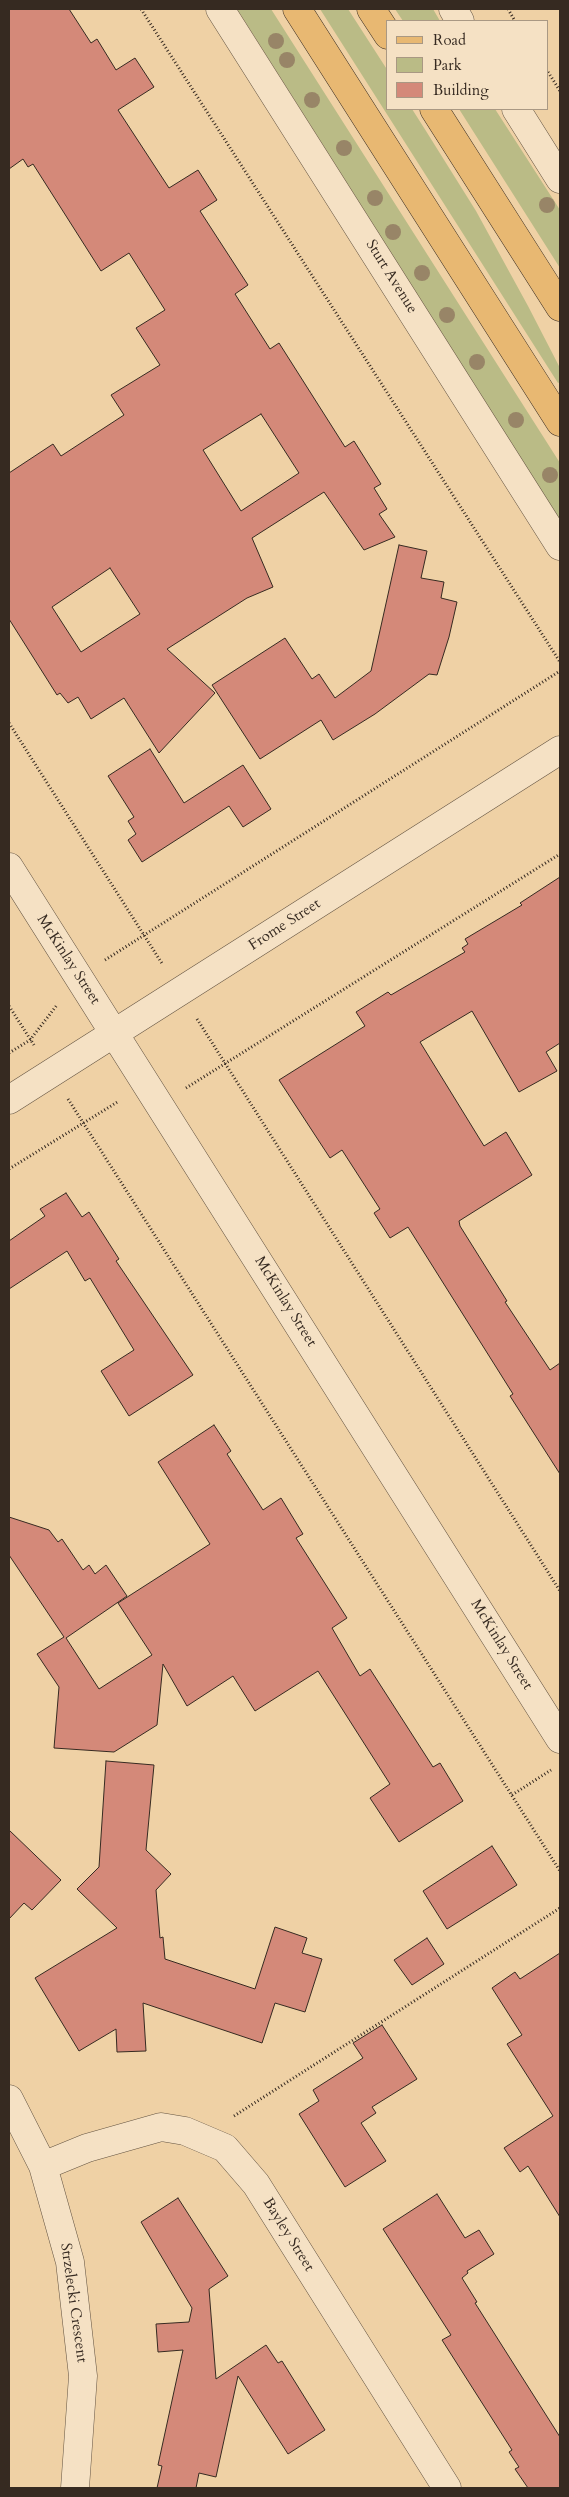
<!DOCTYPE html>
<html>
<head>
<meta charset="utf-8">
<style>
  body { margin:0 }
  #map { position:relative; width:569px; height:2497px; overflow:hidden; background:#efd1a5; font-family:Cardo,serif }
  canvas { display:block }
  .frame { position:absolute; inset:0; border:10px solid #362a21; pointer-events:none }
  .legend { position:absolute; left:386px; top:20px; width:162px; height:90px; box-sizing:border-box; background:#f5e1c4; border:1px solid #a99883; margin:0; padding:6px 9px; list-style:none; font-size:15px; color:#362a21 }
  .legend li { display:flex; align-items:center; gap:10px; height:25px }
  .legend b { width:25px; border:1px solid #a99883 }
</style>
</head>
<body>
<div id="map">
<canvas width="569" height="2497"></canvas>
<div class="frame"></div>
<ul class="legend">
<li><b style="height:6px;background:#e8b872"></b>Road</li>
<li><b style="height:14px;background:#babb86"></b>Park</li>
<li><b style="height:14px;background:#d48979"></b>Building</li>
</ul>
</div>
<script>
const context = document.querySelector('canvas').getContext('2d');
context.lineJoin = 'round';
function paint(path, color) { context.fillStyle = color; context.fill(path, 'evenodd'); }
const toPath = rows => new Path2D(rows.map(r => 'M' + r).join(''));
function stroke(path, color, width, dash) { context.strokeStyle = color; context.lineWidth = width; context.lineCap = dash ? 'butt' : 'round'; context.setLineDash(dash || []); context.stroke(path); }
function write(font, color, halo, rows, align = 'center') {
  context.font = font + ' Cardo,serif'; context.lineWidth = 4; context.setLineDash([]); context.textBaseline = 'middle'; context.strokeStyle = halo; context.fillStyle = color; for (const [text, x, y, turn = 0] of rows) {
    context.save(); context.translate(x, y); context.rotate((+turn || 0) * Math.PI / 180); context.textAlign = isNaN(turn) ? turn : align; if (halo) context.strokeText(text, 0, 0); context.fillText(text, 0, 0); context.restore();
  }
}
const green = toPath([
  [237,9,271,9,560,463,560,520],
  [320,9,348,9,388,71,388,109,412,109,426,131,476,211,528,306,560,368,560,382,558,383],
  [395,9,433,9,440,21,403,21],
  [459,109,495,109,560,210,560,268]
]);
const building = toPath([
  [9,9,69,9,91,43,97,39,116,70,135,58,154,87,118,110,169,188,198,170,217,200,200,211,248,285,235,294,270,349,279,343,345,447,354,441,381,484,374,488,387,509,379,514,395,537,364,550,324,492,252,538,273,587,247,598,167,649,215,693,159,753,124,698,91,719,78,697,68,703,60,693,57,695,9,619,9,473,53,444,61,456,124,415,111,395,160,365,136,328,165,310,129,253,101,271,33,164,28,167,23,159,9,169,9,9],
  [261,414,299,473,241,511,203,450,261,414],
  [110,568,140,614,81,652,52,607,110,568],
  [399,545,427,551,421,578,444,582,441,598,457,602,449,637,437,675,429,674,375,714,333,740,321,720,260,759,212,685,285,638,312,679,319,674,335,698,371,671,399,545],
  [150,749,184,803,243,765,271,809,243,827,229,806,142,862,128,840,136,834,128,821,134,817,108,776,150,749],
  [560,877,560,1043,546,1052,557,1071,519,1092,472,1011,420,1042,484,1146,506,1132,532,1175,459,1221,460,1226,507,1301,505,1302,550,1370,560,1363,560,1474,510,1396,513,1394,408,1227,390,1238,374,1213,380,1209,342,1150,330,1158,279,1080,365,1026,356,1012,388,992,391,995,465,952,462,948,468,944,465,939,522,905,520,903,560,877],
  [66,1193,82,1217,89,1212,119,1259,116,1261,193,1375,129,1416,101,1371,134,1350,90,1278,85,1281,67,1251,9,1289,9,1241,45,1216,40,1209,66,1193],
  [214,1425,231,1451,227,1454,263,1510,281,1498,303,1534,296,1538,347,1618,332,1628,360,1676,370,1669,433,1767,440,1763,463,1801,399,1842,370,1798,390,1784,318,1671,255,1711,233,1676,187,1706,163,1664,157,1725,114,1752,54,1748,59,1687,37,1654,64,1637,9,1555,9,1517,49,1530,58,1542,62,1539,83,1570,89,1565,95,1574,106,1565,127,1596,66,1638,99,1689,152,1655,118,1603,210,1544,158,1462,214,1425],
  [106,1761,154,1765,146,1850,171,1874,156,1890,160,1938,163,1937,165,1959,255,1989,275,1927,307,1938,302,1953,322,1959,305,2012,275,2003,262,2043,143,2003,146,2051,117,2052,116,2029,79,2051,35,1978,117,1928,77,1889,99,1867,106,1761],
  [9,1830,61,1880,32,1910,24,1903,9,1919,9,1830],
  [492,1846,517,1885,447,1929,423,1891,492,1846],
  [427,1938,444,1964,412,1985,394,1960,427,1938],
  [560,1953,560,2217,528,2166,520,2172,504,2148,553,2116,507,2044,522,2035,492,1988,515,1972,520,1979,560,1953],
  [382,2025,417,2079,372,2107,376,2113,361,2123,386,2161,345,2187,299,2114,319,2101,313,2090,363,2058,353,2043,382,2025],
  [437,2194,465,2238,479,2230,494,2254,467,2271,468,2273,462,2278,477,2302,475,2303,560,2437,560,2488,528,2488,515,2469,519,2467,509,2452,512,2450,442,2340,451,2335,383,2229,437,2194],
  [178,2198,228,2276,209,2289,216,2379,266,2345,278,2363,282,2361,325,2430,288,2454,238,2376,216,2477,199,2473,196,2488,157,2488,162,2466,158,2465,183,2350,158,2352,156,2324,189,2322,192,2308,141,2222,178,2198]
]);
const path = toPath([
  [141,9,560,662],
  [508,9,515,21],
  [548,72,560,91],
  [9,723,163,965],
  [105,960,560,671],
  [9,1006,34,1045],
  [197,1019,560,1591],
  [9,1053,30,1040,57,1005],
  [186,1088,560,854],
  [68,1099,560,1871],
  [9,1169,119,1101],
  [512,1795,551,1770],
  [234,2116,560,1908]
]);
const minor = toPath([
  [220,9,560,546],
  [453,9,460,21],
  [516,109,560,179],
  [9,867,560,1739],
  [9,1100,560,750],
  [9,2099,43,2166,70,2262,83,2376,75,2488],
  [43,2166,87,2148,161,2127,185,2131,225,2148,256,2184,447,2488]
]);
const major = toPath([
  [297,9,560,422],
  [371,9,388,35],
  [434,109,560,307]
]);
const trees = [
  [276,41],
  [287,60],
  [312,100],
  [344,148],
  [375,198],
  [547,205],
  [393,232],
  [422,273],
  [447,315],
  [477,362],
  [516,420],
  [550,475]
];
const streetNames = [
  ["Sturt Avenue",391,277,58],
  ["Frome Street",285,925,-33],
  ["McKinlay Street",68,960,57],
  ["McKinlay Street",285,1302,58],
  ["McKinlay Street",501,1645,58],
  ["Bayley Street",288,2235,58],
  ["Strzelecki Crescent",73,2303,82]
];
paint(green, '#babb86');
paint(building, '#d48979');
stroke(building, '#362a21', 1);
stroke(minor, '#645442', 29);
stroke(major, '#362a21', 29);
stroke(path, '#362a21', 3, [1, 2.5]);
stroke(minor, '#f5e1c4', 28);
stroke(major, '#e8b872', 28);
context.fillStyle = '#988567';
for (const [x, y] of trees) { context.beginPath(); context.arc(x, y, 8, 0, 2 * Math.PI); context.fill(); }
write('15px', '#362a21', '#f5e1c4', streetNames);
</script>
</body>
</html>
